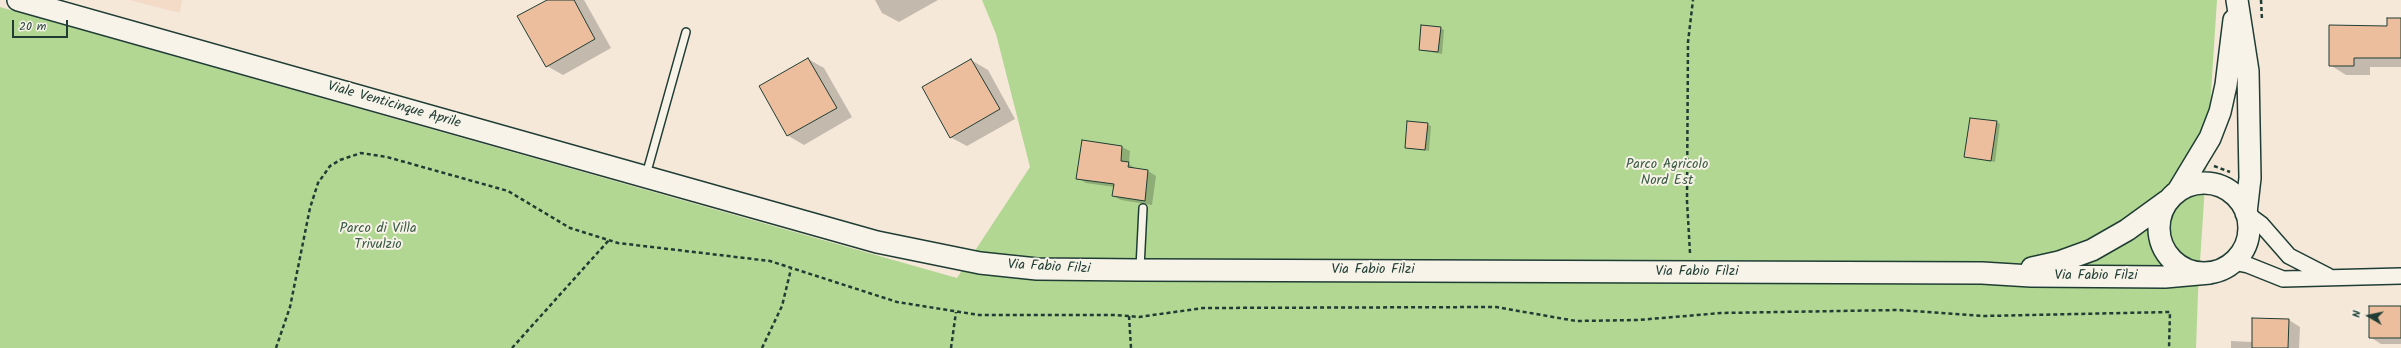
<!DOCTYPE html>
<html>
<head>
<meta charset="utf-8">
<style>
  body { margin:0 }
  #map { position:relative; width:2401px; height:348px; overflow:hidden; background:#f5e8d9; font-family:Kalam,sans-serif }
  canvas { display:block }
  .north { position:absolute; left:2349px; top:296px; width:40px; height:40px; -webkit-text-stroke:3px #f7f3e8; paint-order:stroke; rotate:279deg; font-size:11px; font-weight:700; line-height:16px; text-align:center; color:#1f3d34 }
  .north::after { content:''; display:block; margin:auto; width:14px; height:18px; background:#1f3d34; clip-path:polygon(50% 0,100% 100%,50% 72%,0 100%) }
  .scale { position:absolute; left:12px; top:20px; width:56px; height:18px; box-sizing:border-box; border:2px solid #1f3d34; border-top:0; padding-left:5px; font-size:12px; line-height:14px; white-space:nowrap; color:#1f3d34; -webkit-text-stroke:3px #f7f3e8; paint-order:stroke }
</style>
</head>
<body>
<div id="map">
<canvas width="2401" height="348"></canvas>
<div class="north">N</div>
<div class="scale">20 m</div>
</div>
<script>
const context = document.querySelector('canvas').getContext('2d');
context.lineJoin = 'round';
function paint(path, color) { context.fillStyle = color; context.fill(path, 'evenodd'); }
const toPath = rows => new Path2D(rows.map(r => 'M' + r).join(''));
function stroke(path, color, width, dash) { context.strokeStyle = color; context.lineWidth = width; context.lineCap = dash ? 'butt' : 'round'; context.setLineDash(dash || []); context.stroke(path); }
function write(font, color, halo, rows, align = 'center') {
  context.font = font + ' Kalam,sans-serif'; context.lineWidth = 4; context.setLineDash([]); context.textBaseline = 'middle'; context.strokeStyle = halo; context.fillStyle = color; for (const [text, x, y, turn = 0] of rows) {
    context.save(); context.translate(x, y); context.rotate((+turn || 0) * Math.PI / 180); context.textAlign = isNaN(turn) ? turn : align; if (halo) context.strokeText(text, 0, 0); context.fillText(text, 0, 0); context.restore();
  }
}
const built = toPath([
  [129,0,182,0,180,13]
]);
const green = toPath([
  [982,0,2217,0,2198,293,2196,348,0,348,0,7,957,278,1030,167,996,34]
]);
const shadow = toPath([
  [549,0,584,0,611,48,563,75,547,66],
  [875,0,938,0,899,22,882,13],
  [2401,19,2401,67,2370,67,2370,75,2346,75,2330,65],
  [1440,28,1444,30,1442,54,1420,50],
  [808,59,824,68,852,117,804,145,787,135],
  [971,60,988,70,1015,119,967,146,950,137],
  [1996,122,2000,124,1995,162,1966,156],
  [1427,124,1431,126,1429,151,1406,147],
  [1082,142,1122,147,1130,151,1129,164,1136,169,1148,171,1156,176,1152,205,1121,200,1113,196,1114,187,1086,183,1078,178],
  [2401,307,2401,344,2381,344,2370,337],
  [2289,320,2300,327,2299,348,2231,348,2231,341,2253,342]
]);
const building = toPath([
  [547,0,574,0,595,39,546,67,517,16,547,0],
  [2387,18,2401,18,2401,58,2354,58,2354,66,2329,66,2329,25,2387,26,2387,18],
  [1421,25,1441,27,1438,52,1419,50,1421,25],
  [808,58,837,108,787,136,759,86,808,58],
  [971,59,1000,109,950,138,922,87,971,59],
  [1970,118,1997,121,1991,161,1964,157,1970,118],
  [1407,121,1428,123,1425,150,1405,148,1407,121],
  [1082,140,1122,146,1121,161,1129,162,1128,167,1148,170,1145,201,1112,196,1114,184,1076,179,1082,140],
  [2369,306,2401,306,2401,338,2369,338,2369,306],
  [2252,318,2289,319,2288,348,2252,348,2252,318]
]);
const path = toPath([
  [2261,0,2262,20],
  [2214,166,2230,172],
  [1690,253,1687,201,1688,42,1693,0],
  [1129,316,1131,348],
  [276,348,290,307,310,208,318,183,330,166,340,160,361,153,387,157,508,191,570,228,618,243,770,261,897,302,979,315,1116,315,1139,317,1203,308,1496,307,1576,321,1638,320,1721,313,1898,310,1984,316,2170,312,2169,348],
  [512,348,609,240],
  [762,348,782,306,791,269],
  [951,348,956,312]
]);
const lane = toPath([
  [646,175,686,32],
  [1140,268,1143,208]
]);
const street = toPath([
  [2246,213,2261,224,2289,256,2328,276],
  [2233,262,2248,265,2283,279,2401,276]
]);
const secondary = toPath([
  [18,0,877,242,980,263,1037,269,1140,270,1982,273,2031,276,2165,277,2210,273],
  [2237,0,2248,71,2250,178,2246,213],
  '2159 228a45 45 0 1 1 90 0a45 45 0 1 1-90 0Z',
  [2178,191,2210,138,2220,112,2226,85,2234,20],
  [2032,268,2059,262,2092,250,2127,230,2167,201]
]);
const streetNames = [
  ["Viale Venticinque Aprile",394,106,16],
  ["Via Fabio Filzi",1049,268,3],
  ["Via Fabio Filzi",1373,271],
  ["Via Fabio Filzi",1697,273],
  ["Via Fabio Filzi",2096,277]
];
const parkNames = [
  ["Parco Agricolo",1667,166],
  ["Nord Est",1667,182],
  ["Parco di Villa",378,230],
  ["Trivulzio",378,246]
];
paint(built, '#f3dbc7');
paint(green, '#b2d793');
paint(shadow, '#0003');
paint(building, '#edbe9d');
stroke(building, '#1f3d34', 1);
stroke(lane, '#1f3d34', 10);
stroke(street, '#1f3d34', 18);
stroke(secondary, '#1f3d34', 24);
stroke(path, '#1f3d34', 2.5, [4, 3]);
stroke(lane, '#f7f3e8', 7);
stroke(street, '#f7f3e8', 15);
stroke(secondary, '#f7f3e8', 21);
write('14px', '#1f3d34', '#f7f3e8', streetNames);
write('14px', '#3c5c47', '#f7f3e8', parkNames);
</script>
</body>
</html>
